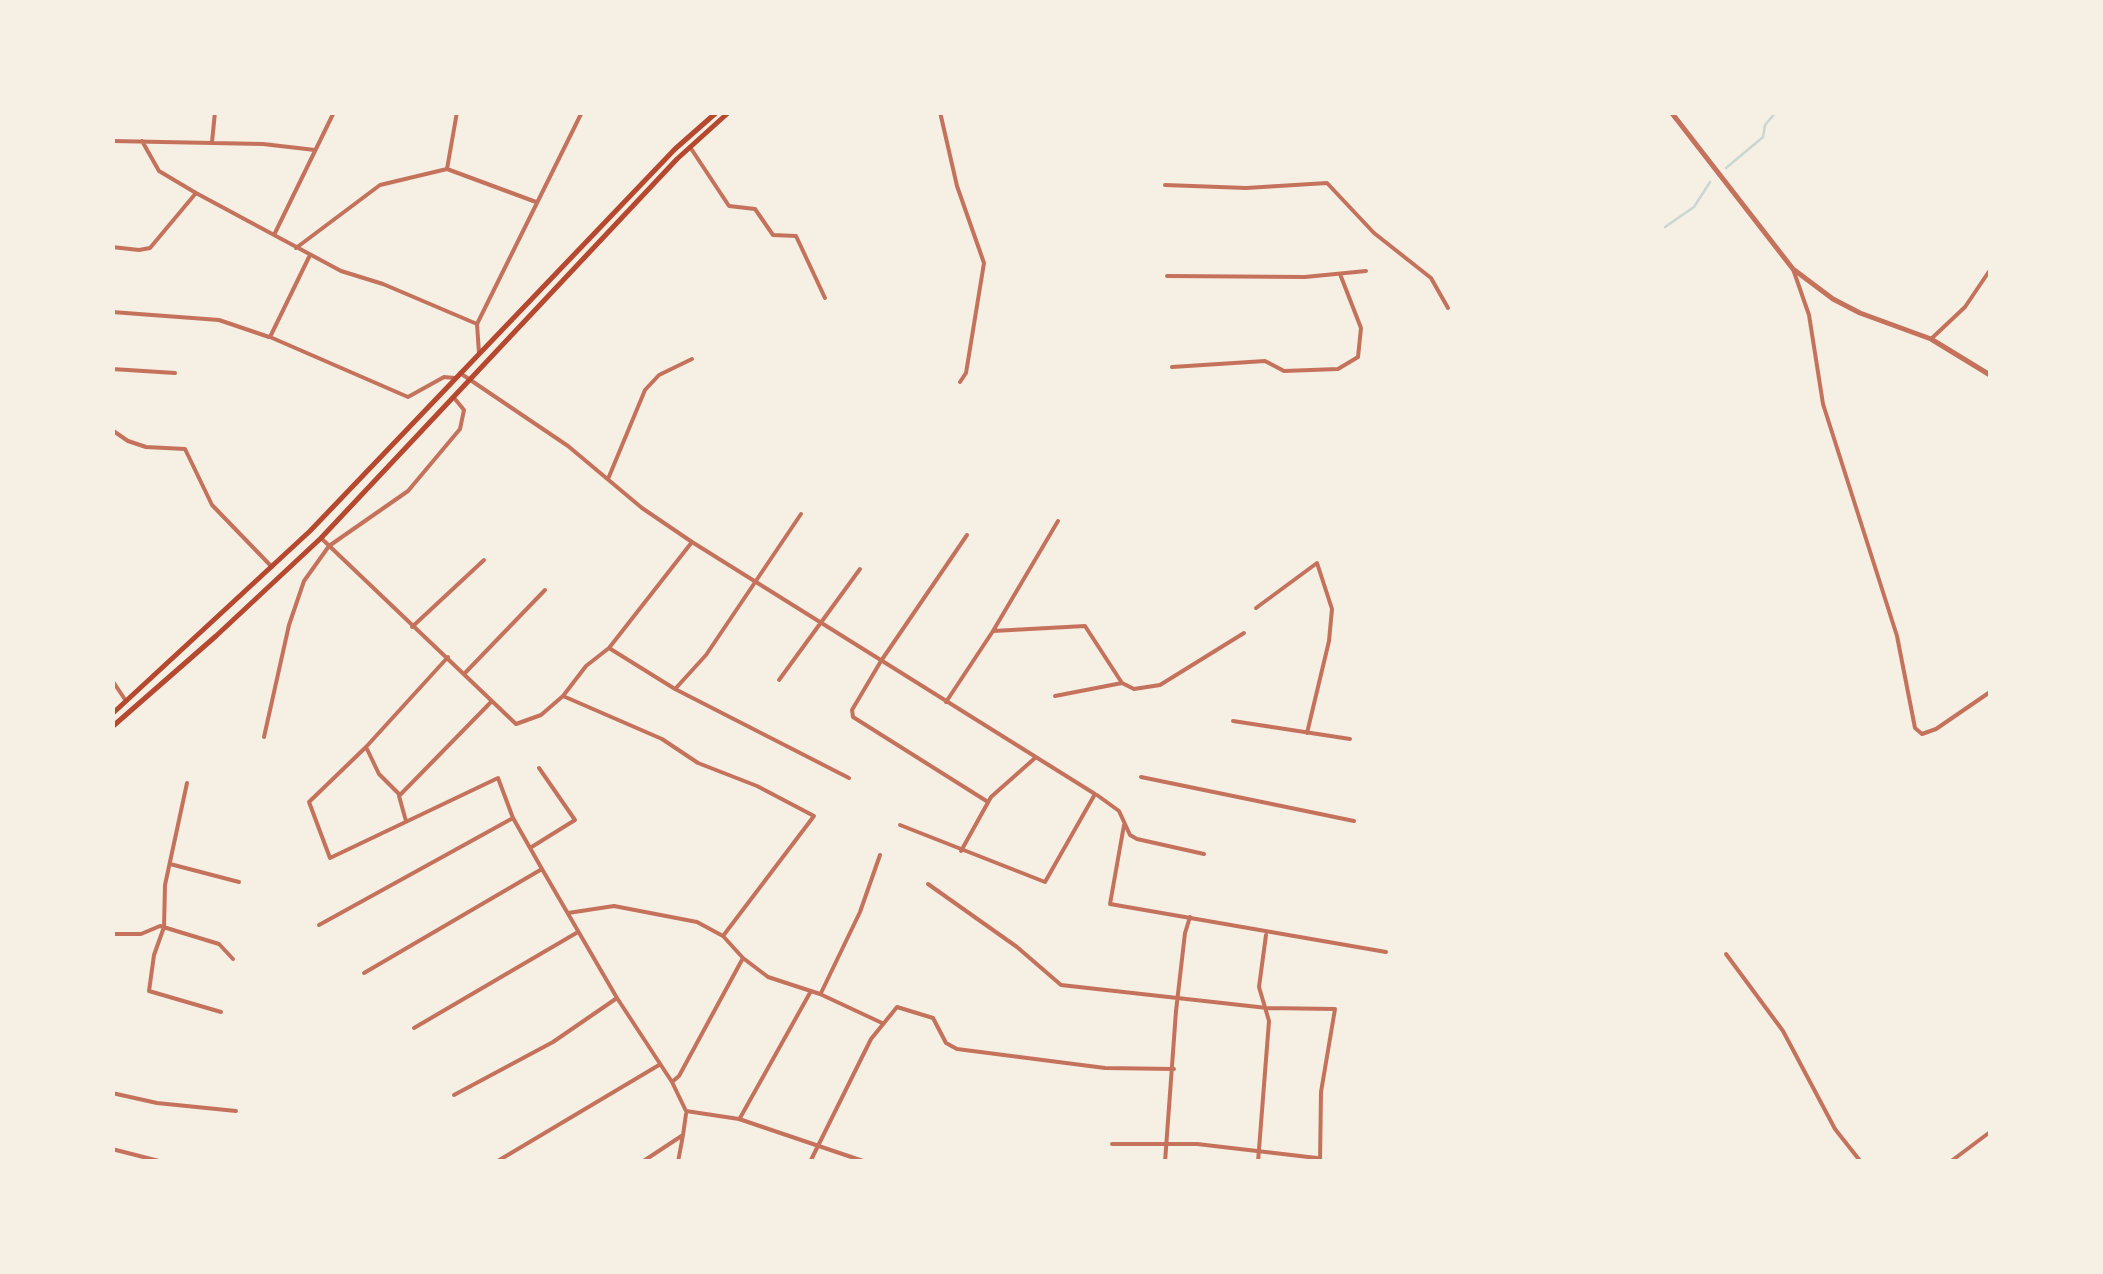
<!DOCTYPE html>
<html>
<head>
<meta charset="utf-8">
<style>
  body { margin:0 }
  #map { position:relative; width:2103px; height:1274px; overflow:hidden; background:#f6efe4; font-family:"PT Sans Narrow",sans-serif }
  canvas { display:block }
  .frame { position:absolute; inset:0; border:115px solid #f6efe4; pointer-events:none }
</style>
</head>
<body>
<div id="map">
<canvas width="2103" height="1274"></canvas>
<div class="frame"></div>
</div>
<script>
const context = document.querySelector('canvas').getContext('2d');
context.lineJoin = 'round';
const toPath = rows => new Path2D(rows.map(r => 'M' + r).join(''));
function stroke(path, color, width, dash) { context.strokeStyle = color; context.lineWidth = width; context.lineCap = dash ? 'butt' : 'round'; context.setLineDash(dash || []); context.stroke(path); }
const stream = toPath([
  [1726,168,1763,137,1765,125,1776,112],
  [1665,227,1694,207,1710,182]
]);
const minor = toPath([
  [940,112,957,186,984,263,966,373,960,382],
  [112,141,263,144,315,150],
  [212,142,215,112],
  [690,147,729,206,755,209,773,235,796,236,825,298],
  [447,169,536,202],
  [1165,185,1246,188,1327,183,1374,233,1431,278,1448,308],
  [196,193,341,271,383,284,477,324,479,353],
  [274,235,334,112],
  [112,247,139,250,150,248,196,193,159,171,142,141],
  [296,248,380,185,447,169,457,112],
  [310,255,270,337,408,397,444,377,455,378],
  [1793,269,1809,315,1823,404,1897,636,1915,728,1922,734,1936,729,1990,692],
  [1167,276,1305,277,1366,271],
  [112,312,219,320,269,337],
  [477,324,582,112],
  [1931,339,1965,307,1990,270],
  [1172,367,1265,361,1284,371,1338,369,1358,357,1361,328,1340,274],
  [112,369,175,373],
  [460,373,568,446,642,508,692,542,1095,794,1045,882,900,825],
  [112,430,128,441,146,447,185,449,212,505,272,567],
  [608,479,645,390,659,375,692,359],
  [967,535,881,661,852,710,853,717,988,802],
  [321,538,516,724,541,715,563,696,586,666,609,648,675,689,849,778],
  [1256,608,1317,563,1332,609,1329,641,1307,733],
  [412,627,484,560],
  [993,631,1058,521],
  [609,648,692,542],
  [464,674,545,590],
  [112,680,126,701],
  [779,680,860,569],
  [676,688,706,655,801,514],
  [563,696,662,739,698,763,757,786,814,816,723,936],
  [1055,696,1122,683],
  [946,702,993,631,1085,626,1122,683,1134,689,1160,685,1244,633],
  [1233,721,1350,739],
  [264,737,289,625,304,581,329,546,408,491,460,429,464,410,455,399],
  [1141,777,1354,821],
  [187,783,165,885,164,927,154,955,149,991,221,1012],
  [400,795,379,774,366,747,448,657],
  [1097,795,1119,811,1130,835,1137,839,1204,854],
  [406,821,399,796,492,701],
  [1124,825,1110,904,1386,952],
  [530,848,575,820,539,768],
  [961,851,991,797,1035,758],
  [170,864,239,882],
  [542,869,617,998,672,1082,686,1111,739,1119,866,1162],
  [928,884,1017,947,1061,985,1267,1008,1335,1009,1321,1092,1320,1162],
  [568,913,614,906,697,922,723,936,743,958,768,977,820,994,882,1023],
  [319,925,513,818],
  [112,934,141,934,160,926,219,944,233,959],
  [1726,954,1783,1031,1835,1129,1861,1162],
  [364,973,542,869,513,818,498,778,330,858,309,802,366,747],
  [821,993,860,912,880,855],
  [414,1028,578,932],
  [672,1082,679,1076,743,958],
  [112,1093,157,1103,236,1111],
  [454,1095,553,1042,617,998],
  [740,1118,811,991],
  [1112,1144,1197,1144,1317,1158],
  [112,1149,163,1162],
  [496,1162,659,1065],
  [642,1162,683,1135,686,1114],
  [678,1162,683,1135],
  [810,1162,871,1039,897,1007,933,1018,946,1043,957,1049,1105,1068,1174,1069],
  [1165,1162,1176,1011,1185,933,1190,917],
  [1258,1162,1269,1021,1259,987,1266,935],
  [1950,1162,1990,1132]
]);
const tertiary = toPath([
  [1671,112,1793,269,1833,299,1860,313,1931,339,1990,375]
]);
const secondary = toPath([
  [112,714,310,531,675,149,717,112],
  [112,727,216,636,321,538,677,159,729,112]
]);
stroke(stream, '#c9d6d2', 2.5);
stroke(minor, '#c5725c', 4);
stroke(tertiary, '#c5725c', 5);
stroke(secondary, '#b5482f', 5);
</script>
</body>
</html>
